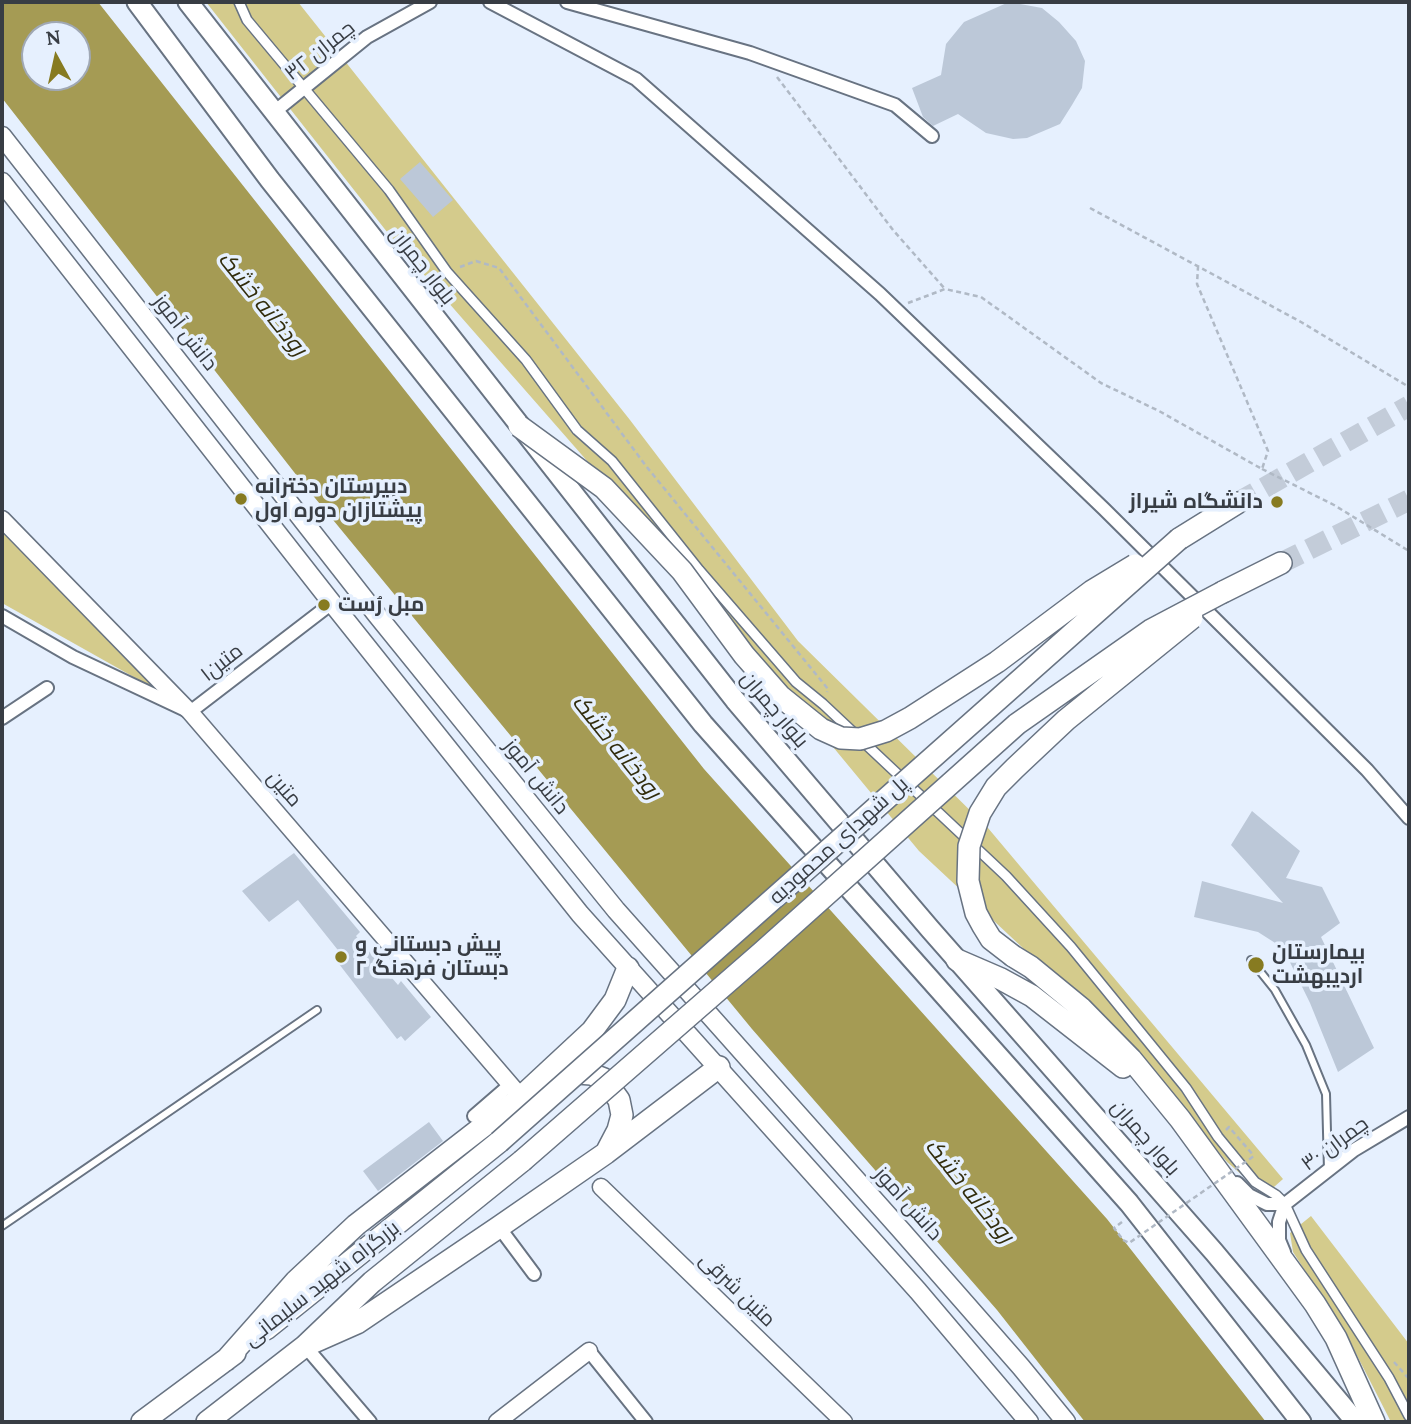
<!DOCTYPE html>
<html>
<head>
<meta charset="utf-8">
<style>
  body { margin:0 }
  #map { position:relative; width:1411px; height:1424px; overflow:hidden; background:#e6f0fe; font-family:Lora,serif }
  canvas { display:block }
  .frame { position:absolute; inset:0; border:4px solid #383d44; pointer-events:none }
  .north { position:absolute; left:21px; top:21px; width:70px; height:70px; box-sizing:border-box; background:#e6f0fe; border:2px solid #a0a8b4; border-radius:50%; rotate:352deg; font-size:19px; font-weight:700; line-height:28px; text-align:center; color:#383d44 }
  .north::after { content:''; display:block; margin:auto; width:24px; height:32px; background:#877b21; clip-path:polygon(50% 0,100% 100%,50% 72%,0 100%) }
</style>
</head>
<body>
<div id="map">
<canvas width="1411" height="1424"></canvas>
<div class="frame"></div>
<div class="north">N</div>
</div>
<script>
const context = document.querySelector('canvas').getContext('2d');
context.lineJoin = 'round';
function paint(path, color) { context.fillStyle = color; context.fill(path, 'evenodd'); }
const toPath = rows => new Path2D(rows.map(r => 'M' + r).join(''));
function stroke(path, color, width, dash) { context.strokeStyle = color; context.lineWidth = width; context.lineCap = dash ? 'butt' : 'round'; context.setLineDash(dash || []); context.stroke(path); }
function write(font, color, halo, rows, align = 'center') {
  context.font = font + ' Lora,Cairo,serif'; context.lineWidth = 7; context.setLineDash([]); context.textBaseline = 'middle'; context.strokeStyle = halo; context.fillStyle = color; for (const [text, x, y, turn = 0] of rows) {
    context.save(); context.translate(x, y); context.rotate((+turn || 0) * Math.PI / 180); context.textAlign = isNaN(turn) ? turn : align; if (halo) context.strokeText(text, 0, 0); context.fillText(text, 0, 0); context.restore();
  }
}
const green = toPath([
  [206,2,298,2,630,420,798,641,988,828,1283,1179,1265,1195,1227,1162,1130,1048,919,851,757,655,391,237],
  [2,532,164,694,2,603],
  [1311,1216,1409,1344,1409,1422,1391,1422,1347,1336,1293,1252,1290,1233]
]);
const water = toPath([
  [2,2,98,2,704,769,1107,1219,1266,1422,1085,1422,997,1310,752,1029,301,481,2,98],
  [35,35,77,35,77,77,35,77]
]);
const building = toPath([
  [1009,2,1042,8,1059,22,1076,41,1085,61,1082,88,1072,105,1060,124,1027,138,1013,139,986,133,958,114,933,126,923,117,912,88,941,75,946,44,964,22],
  [420,162,453,200,433,217,400,179],
  [1252,811,1300,851,1286,878,1322,887,1340,923,1321,937,1374,1048,1338,1072,1310,1003,1283,948,1258,932,1194,917,1202,881,1283,903,1231,845],
  [294,853,360,932,356,936,398,985,401,981,431,1017,405,1041,401,1036,397,1039,339,964,345,959,298,900,269,922,242,891],
  [429,1122,443,1141,378,1191,363,1171]
]);
const trunkTunnel = toPath([
  [1237,503,1409,406],
  [1281,563,1409,500]
]);
const path = toPath([
  [777,77,893,230,945,289],
  [1090,208,1301,322,1409,387],
  [460,267,476,261,499,268,646,466,828,689,827,692],
  [908,303,945,289,981,297,1101,383,1159,411,1262,469,1268,451,1197,284,1198,267],
  [1262,469,1334,505,1409,551],
  [1226,1130,1229,1127,1254,1156],
  [1122,1222,1114,1228,1123,1240],
  [1394,1362,1409,1379]
]);
const service = toPath([
  [1251,960,1275,990,1306,1045,1326,1094,1328,1170],
  [2,1226,317,1010]
]);
const pedestrian = toPath([
  [239,2,247,20,389,190,447,272,526,360,577,430,612,461,699,570,796,682,823,704,1006,876,1071,947,1186,1088,1218,1137,1255,1182,1276,1195,1285,1204,1306,1250,1389,1378,1409,1416]
]);
const minor = toPath([
  [490,2,636,79,880,294,1104,509,1367,770,1409,818],
  [567,2,750,53,895,105,932,136],
  [273,113,367,37,430,2],
  [2,616,73,657,190,712,332,603],
  [2,718,47,688],
  [474,1116,511,1084],
  [1237,1183,1249,1195,1267,1204,1285,1204],
  [1285,1204,1354,1150,1409,1117],
  [499,1227,534,1274],
  [1284,1252,1279,1240,1279,1222,1285,1204],
  [305,1346,370,1422],
  [589,1351,646,1422]
]);
const tertiary = toPath([
  [2,519,190,712,521,1097],
  [601,1187,844,1422],
  [497,1422,589,1351]
]);
const secondary = toPath([
  [2,136,377,615,616,910,900,1229,1021,1367,1066,1422],
  [2,182,332,603,580,914,918,1291,1029,1422]
]);
const primary = toPath([
  [137,2,270,180,703,724,1129,1203,1301,1422],
  [188,2,735,700,930,929,1214,1252,1356,1422]
]);
const trunk = toPath([
  [1179,539,1237,503],
  [1223,592,1281,563],
  [1013,956,1031,967,1081,1008,1131,1059,1180,1119,1315,1304,1336,1338,1374,1422],
  [957,960,1001,979,1032,996,1123,1067],
  [564,1072,591,1074,604,1079,619,1100,622,1115,618,1130,607,1151],
  [266,1329,499,1142],
  [305,1346,357,1323,499,1227,606,1153,719,1067],
  [226,1360,296,1281,356,1225,521,1097,592,1031,615,1000,628,968],
  [142,1422,235,1353],
  [207,1422,305,1346,372,1282,522,1161]
]);
const pathBridge = toPath([
  [1123,1240,1129,1243,1254,1156]
]);
const trunkBridge = toPath([
  [519,426,604,488,682,571,744,655,780,696,821,729,841,738,860,739,886,731,910,718,997,662,1092,591,1135,565],
  [1013,956,991,939,983,926,976,913,968,881,969,846,980,813,996,787,1015,768,1066,720,1192,618],
  [499,1142,1179,539],
  [522,1161,761,953,1017,724,1151,630,1223,592]
]);
const markers = [
  [241,499,7,"#877b21"],
  [1277,502,7,"#877b21"],
  [324,605,7,"#877b21"],
  [341,957,7,"#877b21"],
  [1256,965,9,"#877b21"]
];
const streetNames = [
  ["۳۲ چمران",320,51,-38],
  ["بلوار چمران",422,266,52],
  ["دانش آموز",185,333,52],
  ["متین۱",222,663,-38],
  ["بلوار چمران",774,710,50],
  ["دانش آموز",536,777,51],
  ["متین",284,789,49],
  ["پل شهدای محمودیه",839,841,-42],
  ["بلوار چمران",1145,1138,49],
  ["۳۰ چمران",1335,1144,-36],
  ["دانش آموز",908,1204,48],
  ["بزرگراه شهید سلیمانی",322,1284,-38],
  ["متین شرقی",737,1290,44]
];
const poiNames = [
  ["دبیرستان دخترانه",255,487],
  ["پیشتازان دوره اول",255,511],
  ["دانشگاه شیراز",1263,502,"right"],
  ["مبل رُست",338,605],
  ["پیش دبستانی و",355,945],
  ["دبستان فرهنگ ۲",355,969],
  ["بیمارستان",1272,953],
  ["اردیبهشت",1272,977]
];
const waterNames = [
  ["رودخانه خشک",262,304,51],
  ["رودخانه خشک",616,747,51],
  ["رودخانه خشک",969,1191,51]
];
paint(green, '#d4cb8c');
paint(water, '#a59b54');
paint(building, '#bcc8d8');
stroke(trunkTunnel, '#c3ccd9', 21, [21, 10]);
stroke(service, '#687382', 10);
stroke(pedestrian, '#687382', 12);
stroke(minor, '#687382', 16);
stroke(tertiary, '#687382', 19);
stroke(secondary, '#687382', 21);
stroke(primary, '#687382', 23);
stroke(trunk, '#687382', 24);
stroke(path, '#b0b9c5', 2.5, [5, 3.5]);
stroke(service, '#fff', 6);
stroke(pedestrian, '#fff', 9);
stroke(minor, '#fff', 12);
stroke(tertiary, '#fff', 16);
stroke(secondary, '#fff', 18);
stroke(primary, '#fff', 19);
stroke(trunk, '#fff', 21);
stroke(trunkBridge, '#687382', 24, []);
stroke(pathBridge, '#b0b9c5', 2.5, [5, 3.5]);
stroke(trunkBridge, '#fff', 21);
for (const [x, y, r, color] of markers) { const dot = new Path2D(); dot.arc(x, y, r, 0, 2 * Math.PI); context.fillStyle = color; context.fill(dot); stroke(dot, '#e6f0fe', 2.5); }
write('21px', '#383d44', '#e6f0fe', streetNames);
write('bold 21px', '#383d44', '#e6f0fe', poiNames, 'left');
write('italic 23px', '#322d0d', '#e6f0fe', waterNames);
</script>
</body>
</html>
